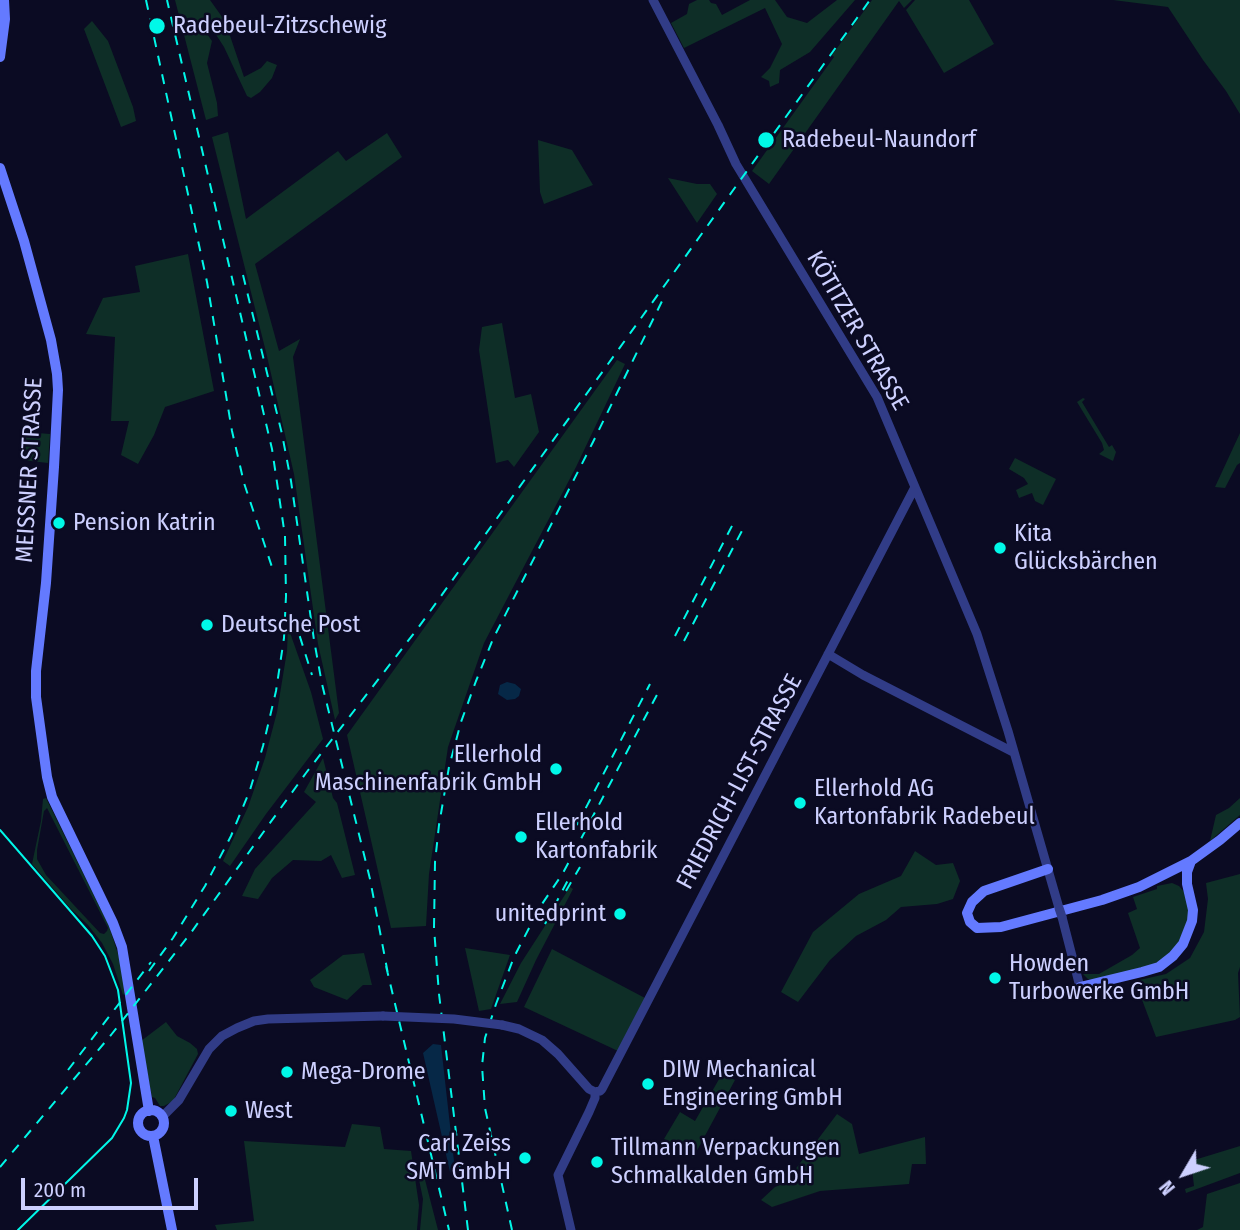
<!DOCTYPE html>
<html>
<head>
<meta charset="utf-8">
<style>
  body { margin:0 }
  #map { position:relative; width:1240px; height:1230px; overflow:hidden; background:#0b0b23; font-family:"Fira Sans Condensed",sans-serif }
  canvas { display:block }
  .north { position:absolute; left:1149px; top:1139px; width:70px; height:70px; -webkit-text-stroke:5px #0b0b23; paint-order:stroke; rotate:231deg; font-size:19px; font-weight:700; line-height:28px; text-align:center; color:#cdd0ff }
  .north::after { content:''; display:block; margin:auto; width:24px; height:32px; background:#cdd0ff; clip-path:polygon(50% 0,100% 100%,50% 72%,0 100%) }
  .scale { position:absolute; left:21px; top:1178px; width:177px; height:32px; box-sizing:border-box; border:4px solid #cdd0ff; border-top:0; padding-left:9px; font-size:21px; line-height:24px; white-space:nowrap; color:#cdd0ff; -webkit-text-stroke:5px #0b0b23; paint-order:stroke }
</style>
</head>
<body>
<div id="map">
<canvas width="1240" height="1230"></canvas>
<div class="north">N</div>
<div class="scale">200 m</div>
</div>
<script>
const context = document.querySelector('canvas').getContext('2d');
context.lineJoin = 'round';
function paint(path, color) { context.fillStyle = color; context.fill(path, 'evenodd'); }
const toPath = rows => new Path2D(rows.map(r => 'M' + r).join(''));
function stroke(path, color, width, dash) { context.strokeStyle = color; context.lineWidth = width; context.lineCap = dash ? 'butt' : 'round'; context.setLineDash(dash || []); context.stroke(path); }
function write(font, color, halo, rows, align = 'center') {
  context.font = font + ' "Fira Sans Condensed",sans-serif'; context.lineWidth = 5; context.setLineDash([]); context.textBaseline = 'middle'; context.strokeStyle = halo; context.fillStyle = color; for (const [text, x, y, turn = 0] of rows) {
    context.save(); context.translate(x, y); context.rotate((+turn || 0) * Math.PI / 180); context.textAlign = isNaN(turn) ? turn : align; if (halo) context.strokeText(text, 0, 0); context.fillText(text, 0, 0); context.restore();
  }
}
const green = toPath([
  [175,0,210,0,225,21,244,77,261,68,267,61,277,65,272,78,260,92,251,98,247,96,224,47,213,30,207,34,212,41,207,63,217,103,218,116,206,120],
  [697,0,709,0,711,3,716,4,722,15,750,0,775,0,787,17,807,23,837,0,855,0,810,52,780,70,779,83,770,87,769,81,761,77,770,68,782,44,765,8,684,48,671,23,687,14,689,4],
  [872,0,912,0,904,8,899,1,769,184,752,171,834,57,832,55],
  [915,0,969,0,994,44,944,73,906,10],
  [1113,0,1240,0,1240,114,1226,91,1203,60,1168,7],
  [92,21,108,41,133,107,136,121,121,127,84,29],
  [228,132,246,219,338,151,346,161,387,133,402,157,255,264,279,351,300,339,293,357,339,713,335,720,318,644,294,474,266,352,212,137],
  [538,140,572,150,593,185,544,204,540,192],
  [668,178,697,184,710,184,717,194,697,223],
  [188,254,214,391,165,407,154,435,138,464,121,455,129,421,111,421,115,337,86,334,103,298,140,292,135,266],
  [502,323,515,398,531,394,539,432,514,467,508,460,496,463,479,350,482,327],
  [617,360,625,364,576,467,484,643,448,747,429,874,426,926,391,928,347,735],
  [1083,398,1085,399,1082,402,1109,447,1112,445,1116,452,1113,461,1099,454,1104,450,1102,443,1077,402],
  [26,432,50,434,48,463,22,460],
  [1240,433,1240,463,1237,465,1225,488,1215,487],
  [1015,458,1056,479,1043,505,1035,501,1032,493,1019,498,1016,490,1028,484,1024,478,1009,469],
  [288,627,311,692,323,739,266,814,230,866,223,861,248,807,265,758,277,712,287,651],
  [323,758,333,798,337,803,355,875,342,878,331,855,321,861,293,860,272,878,258,899,242,896,255,869,316,802,304,792],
  [46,798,109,926,119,957,126,991,123,995,113,964,102,943,88,925,70,908,32,864,41,821,43,799],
  [47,808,108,928,107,931,104,934,100,933,46,875,37,859,37,850,44,811],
  [1240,798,1240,815,1210,841,1216,815,1229,808],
  [915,851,936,865,953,863,960,881,953,899,937,904,901,907,886,920,856,936,830,960,798,1002,781,992,813,932,859,894,901,876],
  [1240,874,1240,967,1238,973,1240,1017,1235,1020,1156,1037,1135,981,1166,974,1190,958,1204,932,1208,899,1206,883],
  [1172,883,1179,886,1185,893,1190,914,1178,945,1166,958,1155,964,1098,980,1088,979,1083,974,1099,974,1132,955,1140,948,1128,913,1137,909,1133,897,1157,889,1157,886],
  [570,887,573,889,536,960,517,1002,500,1004,521,963],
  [465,948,510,955,491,1009,479,1011],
  [552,949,645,998,618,1051,524,1007],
  [364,953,372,985,363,985,347,1000,314,987,310,980,343,955],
  [166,1022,177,1036,190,1043,197,1049,198,1054,173,1101,164,1106,160,1106,155,1098,152,1097,141,1041],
  [722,1074,735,1080,693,1158,664,1139,680,1112,695,1121],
  [837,1114,852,1124,859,1154,925,1137,926,1164,912,1164,909,1184,820,1191,772,1207,761,1200,775,1187,785,1183],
  [352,1124,380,1127,384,1149,411,1151,419,1205,417,1230,217,1230,215,1225,254,1221,244,1141,345,1147],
  [1240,1146,1240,1173,1186,1193,1185,1189,1194,1186,1191,1161],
  [422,1168,431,1203,438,1230,420,1230,423,1199,417,1170],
  [1240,1183,1240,1230,1197,1230,1203,1227,1207,1194]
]);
const water = toPath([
  [507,682,515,684,521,689,519,696,515,699,507,700,498,694,500,685],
  [433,1044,441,1045,455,1170,450,1172,423,1053]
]);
const tertiary = toPath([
  [653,0,718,125,736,164,877,397,977,634,1008,731,1059,908],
  [828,654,863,675,1013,752],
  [1062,917,1080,987],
  [502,1025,519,1029,542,1040,558,1054,589,1089,595,1092],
  [595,1092,600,1091,602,1089,915,487],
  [162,1117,179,1100,209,1049,222,1036,237,1028,254,1021,268,1019,383,1016],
  [571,1230,558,1175,589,1112,595,1098,595,1092]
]);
const secondary = toPath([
  [0,57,5,19,4,0],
  [0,168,24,241,51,340,57,374,58,390,54,467,46,583,36,671,36,697,47,777,52,797,113,923,122,947,149,1111],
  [1048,869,984,891,972,902,967,913,970,922,977,928,1001,927,1102,900,1139,887,1191,861,1220,840,1240,823],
  [1080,987,1142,972,1159,967,1173,956,1183,944,1192,921,1193,910,1187,884,1187,872,1191,861],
  '138 1123a13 13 0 1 1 26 0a13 13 0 1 1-26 0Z',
  [153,1136,172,1230]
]);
const tram = toPath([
  [0,830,92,936,105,956,118,990,131,1083,127,1110,124,1118,112,1138,18,1230]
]);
const rail = toPath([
  [146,0,207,282,232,431,244,483,274,573],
  [243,275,282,434,291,481,314,640,322,684,370,879,388,974],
  [294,618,312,675],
  [675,636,734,522],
  [684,641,744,527],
  [577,825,650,684],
  [566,891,580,867],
  [545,924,568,880],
  [386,966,449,1230],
  [149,971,173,938,205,886,231,836,250,790,263,746,276,691,284,638,286,596,285,536,272,449,167,0],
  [68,1070,151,962],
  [0,1167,111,1035,190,934,306,773,418,628,870,0],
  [468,1230,439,994,434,928,435,862,439,825,449,767,461,722,476,681,493,639,593,442,665,295],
  [512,1230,485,1108,482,1066,485,1038,496,1004,514,957,540,907,563,873,660,689]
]);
const tertiaryBridge = toPath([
  [1059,908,1062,917],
  [383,1016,454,1019,502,1025]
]);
const markers = [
  [157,26,9,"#00f8e8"],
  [766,140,9,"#00f8e8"],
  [59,523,7,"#00f8e8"],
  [1000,548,7,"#00f8e8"],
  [207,625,7,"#00f8e8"],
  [556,769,7,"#00f8e8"],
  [800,803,7,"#00f8e8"],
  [521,837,7,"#00f8e8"],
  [620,914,7,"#00f8e8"],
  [995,978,7,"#00f8e8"],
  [287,1072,7,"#00f8e8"],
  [648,1084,7,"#00f8e8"],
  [231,1111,7,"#00f8e8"],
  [525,1158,7,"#00f8e8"],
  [597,1162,7,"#00f8e8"]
];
const poiNames = [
  ["Radebeul-Zitzschewig",173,26],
  ["Radebeul-Naundorf",782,140],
  ["Pension Katrin",73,523],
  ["Kita",1014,534],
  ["Glücksbärchen",1014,562],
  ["Deutsche Post",221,625],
  ["Ellerhold",542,755,"right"],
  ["Maschinenfabrik GmbH",542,783,"right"],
  ["Ellerhold AG",814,789],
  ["Kartonfabrik Radebeul",814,817],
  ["Ellerhold",535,823],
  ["Kartonfabrik",535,851],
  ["unitedprint",606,914,"right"],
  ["Howden",1009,964],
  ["Turbowerke GmbH",1009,992],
  ["DIW Mechanical",662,1070],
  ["Engineering GmbH",662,1098],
  ["Mega-Drome",301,1072],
  ["West",245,1111],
  ["Carl Zeiss",511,1144,"right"],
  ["SMT GmbH",511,1172,"right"],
  ["Tillmann Verpackungen",611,1148],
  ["Schmalkalden GmbH",611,1176]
];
const streetNames = [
  ["KÖTITZER STRASSE",857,331,60],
  ["MEISSNER STRASSE",30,470,-87],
  ["FRIEDRICH-LIST-STRASSE",740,782,-62]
];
paint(green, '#0e2e27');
paint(water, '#062847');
stroke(tertiary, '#313c87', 9);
stroke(secondary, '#647aff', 10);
stroke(tram, '#00f8e8', 2);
stroke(rail, '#00f8e8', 2, [10, 9]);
stroke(tertiaryBridge, '#313c87', 9);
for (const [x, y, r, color] of markers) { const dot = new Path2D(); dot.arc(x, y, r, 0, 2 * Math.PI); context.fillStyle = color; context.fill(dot); stroke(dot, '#0b0b23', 2.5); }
write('24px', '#cdd0ff', '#0b0b23', poiNames, 'left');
write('24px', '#cdd0ff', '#0b0b23', streetNames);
</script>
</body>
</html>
